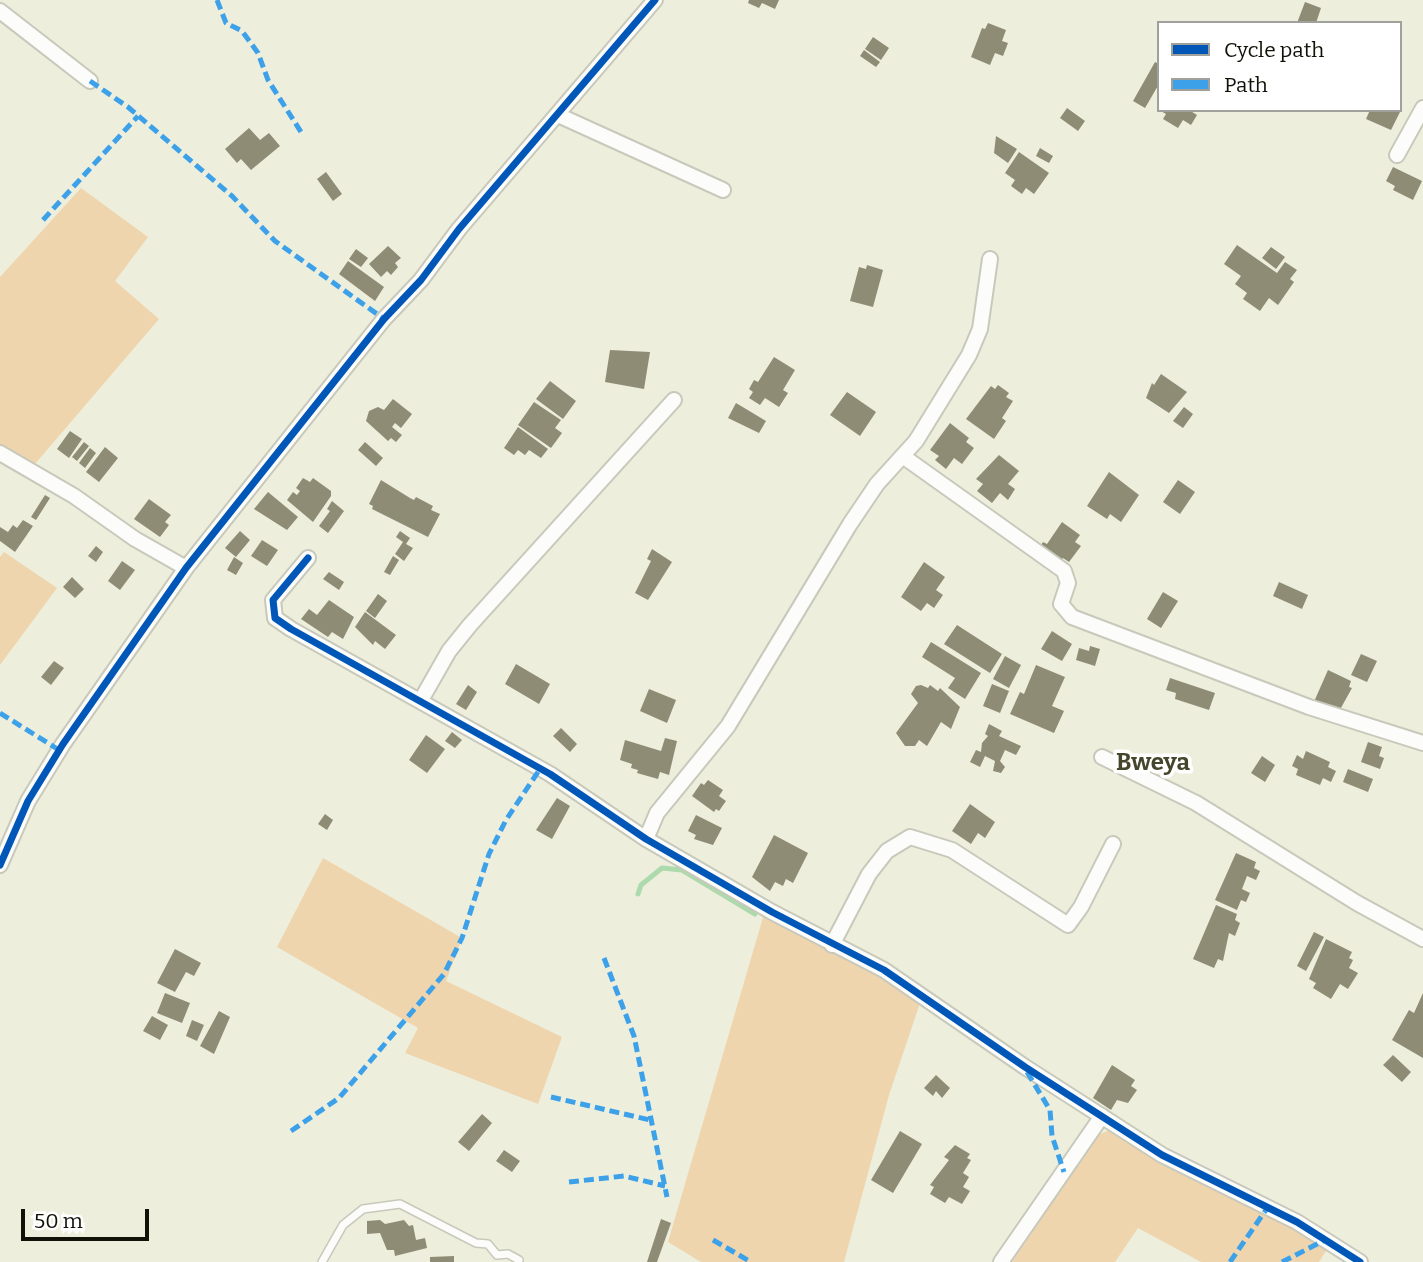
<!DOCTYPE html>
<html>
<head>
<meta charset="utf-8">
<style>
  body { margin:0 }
  #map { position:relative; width:1423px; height:1262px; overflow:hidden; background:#edeedc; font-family:Bitter,serif }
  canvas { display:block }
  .legend { position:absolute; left:1157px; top:21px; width:245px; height:91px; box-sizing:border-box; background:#fff; border:2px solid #a0a09c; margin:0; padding:9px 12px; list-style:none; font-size:21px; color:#111107 }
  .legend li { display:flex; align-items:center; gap:14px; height:35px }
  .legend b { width:35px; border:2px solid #a0a09c }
  .scale { position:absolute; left:21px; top:1209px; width:128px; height:32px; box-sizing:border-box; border:4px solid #111107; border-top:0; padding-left:9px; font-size:21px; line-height:24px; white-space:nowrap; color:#111107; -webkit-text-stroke:5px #fff; paint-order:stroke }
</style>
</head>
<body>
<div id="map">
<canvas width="1423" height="1262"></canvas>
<ul class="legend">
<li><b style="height:9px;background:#0057b8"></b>Cycle path</li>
<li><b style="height:9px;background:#3da1e9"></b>Path</li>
</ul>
<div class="scale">50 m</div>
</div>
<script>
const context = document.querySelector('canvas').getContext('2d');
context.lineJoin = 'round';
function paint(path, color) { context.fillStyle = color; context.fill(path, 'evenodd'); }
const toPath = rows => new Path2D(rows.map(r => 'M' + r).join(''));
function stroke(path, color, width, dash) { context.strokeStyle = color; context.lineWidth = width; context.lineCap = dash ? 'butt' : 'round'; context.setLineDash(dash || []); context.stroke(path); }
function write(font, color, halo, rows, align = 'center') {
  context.font = font + ' Bitter,serif'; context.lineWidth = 7; context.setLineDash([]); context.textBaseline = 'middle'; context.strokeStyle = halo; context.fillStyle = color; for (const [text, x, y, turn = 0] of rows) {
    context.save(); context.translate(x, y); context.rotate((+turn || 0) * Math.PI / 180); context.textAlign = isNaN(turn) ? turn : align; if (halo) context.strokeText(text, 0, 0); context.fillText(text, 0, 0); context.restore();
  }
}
const green = toPath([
  [81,188,148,237,115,281,159,319,35,464,0,447,0,277],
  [4,552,57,588,0,665,0,557],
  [323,858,462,938,446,981,562,1037,538,1104,405,1053,418,1028,277,947],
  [764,914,921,1000,889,1095,844,1262,701,1262,668,1242],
  [1110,1130,1255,1208,1328,1248,1319,1262,1201,1262,1138,1228,1115,1262,1012,1262,1098,1135]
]);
const stream = toPath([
  [638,894,641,885,662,868,682,870,755,914]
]);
const building = toPath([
  [749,0,779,0,775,9,762,3,759,8,748,3],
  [1305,2,1321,8,1316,23,1297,23],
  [988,23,1006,30,1002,41,1008,43,1003,56,995,53,990,65,971,57,982,28,985,29],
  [873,37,889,48,881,60,865,49],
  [864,50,880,62,876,67,860,56],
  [1155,62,1159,64,1159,84,1145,108,1133,101],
  [1067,108,1085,121,1078,131,1060,118],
  [1159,110,1189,110,1197,115,1191,125,1183,120,1178,128,1163,119,1166,114],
  [1370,110,1401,110,1391,130,1366,119],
  [249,128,260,140,269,133,280,146,251,170,241,159,237,163,225,149],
  [996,136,1017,149,1008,163,994,153],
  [1040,148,1053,156,1049,163,1036,156],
  [1019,152,1049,173,1034,194,1026,188,1022,194,1011,186,1015,180,1005,173],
  [1393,167,1422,181,1413,200,1393,190,1395,186,1386,181],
  [326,172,342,194,333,201,317,179],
  [1237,245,1277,273,1285,262,1297,270,1290,279,1294,282,1278,305,1269,298,1260,311,1243,299,1247,293,1235,284,1241,276,1224,264],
  [388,246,401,258,395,263,398,267,391,275,387,271,381,277,369,264],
  [1271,247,1285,257,1276,269,1262,258],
  [356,249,368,258,361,267,349,259],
  [348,261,384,287,375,301,339,274],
  [867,265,883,270,873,307,850,301,859,267,866,269],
  [610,350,650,352,644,389,605,382],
  [774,357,795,370,783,390,788,393,779,407,765,398,760,405,749,398,753,392,749,389,754,380,758,382],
  [1161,374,1187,392,1169,413,1146,398,1152,383,1154,385],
  [550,381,576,401,563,419,536,399],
  [998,385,1009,393,1006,397,1013,401,1002,418,1006,421,994,439,966,419,991,386,995,389],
  [847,392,876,412,860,436,830,415],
  [393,399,412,414,401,428,395,423,392,427,402,435,396,442,391,438,388,441,366,421,369,411,378,407,384,410],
  [534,402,561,420,555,428,562,433,551,448,518,425],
  [736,403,766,421,759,433,728,418],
  [1184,407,1193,414,1183,428,1173,421],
  [950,423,969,438,966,442,974,448,962,464,954,458,946,469,935,460,939,456,930,450],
  [518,427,548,449,541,458,529,450,525,455,518,450,514,455,504,448],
  [70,431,82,439,69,458,57,449],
  [84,442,89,446,77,461,72,457],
  [365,442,383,458,376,466,358,450],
  [105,447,118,458,99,482,86,472],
  [90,448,96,453,85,468,79,463],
  [999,455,1019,471,1008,484,1015,489,1008,500,1000,493,992,503,977,491,983,484,976,479],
  [1109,472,1139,495,1121,522,1110,514,1107,519,1087,506],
  [303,478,310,482,313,478,331,491,331,496,313,522,287,500,293,492,297,495,300,491,296,488],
  [381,480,410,498,414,500,416,497,433,506,431,510,440,514,428,537,372,509,373,506,369,504],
  [1178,480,1195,492,1180,514,1163,502],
  [268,492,298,517,287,530,254,509],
  [45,495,50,498,36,520,31,517],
  [149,499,171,515,165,522,169,525,160,537,134,519],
  [332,501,344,511,328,533,319,526,330,511,327,509],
  [23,520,33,526,15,552,0,541,0,527,8,532,13,525,17,528],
  [1062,522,1080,535,1075,542,1081,546,1069,562,1063,558,1059,564,1038,550,1043,542,1047,544],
  [240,531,250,540,236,557,225,548],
  [400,531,410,538,406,544,413,548,404,561,395,554,403,542,396,537],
  [262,540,278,550,267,566,251,556],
  [96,546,103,552,96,562,88,556],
  [652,549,672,562,648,600,635,593,651,561,647,559],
  [393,556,399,560,390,575,384,572],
  [234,557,243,563,236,575,227,570],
  [122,561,135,570,120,590,108,581],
  [924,562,945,577,936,590,943,595,934,608,927,603,921,611,901,597],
  [329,572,344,582,339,590,323,579],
  [72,577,84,589,75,598,63,587],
  [1279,582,1308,595,1302,609,1273,596],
  [1163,592,1178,601,1161,628,1147,619],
  [378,594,387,601,375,618,366,611],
  [329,600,354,617,343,639,332,632,328,637,301,619,309,609,317,615],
  [365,612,396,635,385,649,375,641,373,645,355,627],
  [957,625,1002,654,990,673,944,644],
  [1052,631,1072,644,1062,661,1041,649],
  [931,642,981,673,965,699,948,688,955,678,922,657],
  [1090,646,1100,649,1095,666,1076,660,1079,648,1089,651],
  [1361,654,1377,661,1367,682,1351,675],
  [1005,656,1021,665,1009,688,993,679],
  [54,661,64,668,51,685,41,677],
  [516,664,550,684,539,704,505,684],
  [1036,665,1065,677,1052,706,1064,711,1054,733,1010,714,1020,692,1024,694],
  [1328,670,1351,681,1349,687,1352,688,1337,715,1313,704],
  [1170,678,1215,693,1209,710,1175,699,1176,693,1166,690],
  [992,684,1009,691,1000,713,983,706],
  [468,685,477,692,466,710,456,704],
  [921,685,928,688,930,685,938,691,940,688,960,707,951,729,941,722,927,746,919,740,915,746,905,746,896,733,918,703,911,694,916,686],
  [649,689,676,700,667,723,640,711],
  [989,724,1002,731,999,736,1021,746,1016,755,1005,750,1000,761,1005,767,1001,773,993,771,995,761,985,756,980,767,970,762,976,750,981,752,982,743,988,736,985,734],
  [561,728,577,744,570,752,553,736],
  [452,732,462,740,455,748,445,741],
  [426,735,445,749,427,773,409,760],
  [665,738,677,741,669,775,660,772,658,779,637,773,638,770,631,768,632,764,620,760,625,740,661,751],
  [1368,742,1382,747,1379,756,1384,758,1380,769,1361,762],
  [1306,751,1330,762,1328,767,1336,771,1331,782,1323,778,1320,785,1296,775,1298,769,1292,766,1297,755,1303,759],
  [1262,756,1275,765,1265,782,1251,773],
  [1348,769,1373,779,1368,792,1343,782],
  [708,780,723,790,719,796,726,801,719,811,716,809,714,812,692,796,701,783,704,785],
  [557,798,570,806,552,839,536,830],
  [970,804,995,822,985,838,978,833,971,844,952,831],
  [325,814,333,820,327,830,318,824],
  [696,815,722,828,713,845,694,839,696,835,688,831],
  [774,835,808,853,793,883,786,879,783,886,775,882,770,891,752,877],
  [1236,853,1256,862,1254,868,1260,871,1256,880,1247,876,1242,889,1250,893,1246,902,1241,900,1237,910,1215,900],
  [1216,905,1237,914,1235,920,1240,923,1235,936,1229,933,1223,961,1218,959,1214,968,1193,959],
  [1314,932,1324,937,1306,971,1297,966],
  [1326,939,1352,952,1349,958,1353,960,1349,968,1358,973,1348,989,1340,984,1331,999,1313,988,1316,983,1309,979],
  [175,949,201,963,194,976,186,972,175,992,157,983],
  [165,993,190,1003,182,1023,157,1013],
  [1423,993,1423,1058,1392,1040,1409,1010,1414,1013],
  [219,1011,230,1017,214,1054,200,1046],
  [152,1016,168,1025,160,1040,143,1031],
  [192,1020,204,1025,197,1041,186,1036],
  [1393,1055,1411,1072,1402,1082,1383,1065],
  [1112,1065,1135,1080,1131,1086,1137,1090,1128,1103,1117,1100,1111,1110,1093,1098],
  [936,1075,950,1088,942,1098,936,1091,933,1096,924,1088],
  [482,1114,492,1123,469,1151,458,1142],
  [900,1131,922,1144,893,1193,871,1180],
  [955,1145,970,1154,967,1158,971,1160,963,1173,969,1177,963,1187,970,1191,962,1204,949,1197,945,1203,930,1194,934,1187,930,1185,949,1160,944,1157],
  [504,1150,520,1161,512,1172,496,1161],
  [661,1219,671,1223,657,1262,647,1262],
  [380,1220,385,1224,404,1220,409,1226,413,1225,416,1240,425,1238,427,1248,395,1256,394,1250,387,1250,380,1233,367,1234,367,1221],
  [454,1256,454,1262,430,1262,430,1257]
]);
const service = toPath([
  [322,1262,343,1225,363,1209,400,1204,476,1243,488,1244,497,1255,508,1254,519,1260]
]);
const minor = toPath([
  [0,11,90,81],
  [558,115,723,190],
  [1397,155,1423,108],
  [0,453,74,496,135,539,186,568],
  [904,457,1064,571,1068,583,1061,604,1072,617,1309,707,1423,743],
  [308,558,273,600,275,618,291,629,550,774,646,839,772,912,884,970,1025,1067,1162,1155,1297,1222,1360,1262],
  [421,700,449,651,470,625,674,400],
  [1102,757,1196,803,1357,903,1423,939],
  [646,839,657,813,728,726,850,524,877,484,916,441,969,355,980,329,990,259],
  [0,865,28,801,63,744,186,568,384,319,421,280,459,229,655,0],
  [832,945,869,874,887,851,910,837,952,850,1068,925,1081,907,1113,844],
  [1001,1262,1102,1116]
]);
const quiet = toPath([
  [217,0,226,23,242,31,258,53,268,80,301,132],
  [90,81,128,107,232,196,275,241,384,319],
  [43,220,138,116],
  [0,713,59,750],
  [604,958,634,1036,667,1197],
  [1027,1072,1050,1110,1052,1136,1064,1172],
  [551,1097,650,1120],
  [291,1131,339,1098,444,974,462,938,489,854,506,820,540,769],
  [569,1182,624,1176,665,1186],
  [713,1240,751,1262],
  [1230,1262,1268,1207],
  [1282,1262,1325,1240]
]);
const cycleway = toPath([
  [308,558,273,600,275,618,291,629,550,774,646,839,772,912,884,970,1025,1067,1162,1155,1297,1222,1360,1262],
  [0,865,28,801,63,744,186,568,384,319,421,280,459,229,655,0]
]);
const quarterNames = [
  ["Bweya",1153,763]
];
paint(green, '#efd5ae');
stroke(stream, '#acdaac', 5);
paint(building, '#8f8c76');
stroke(service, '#c8c9bb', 10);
stroke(minor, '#c8c9bb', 18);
stroke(service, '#fcfcfa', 7);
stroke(minor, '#fcfcfa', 14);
stroke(quiet, '#3da1e9', 5, [10, 5]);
stroke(cycleway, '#0057b8', 7);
write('bold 24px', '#46462c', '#fff', quarterNames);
</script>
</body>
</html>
